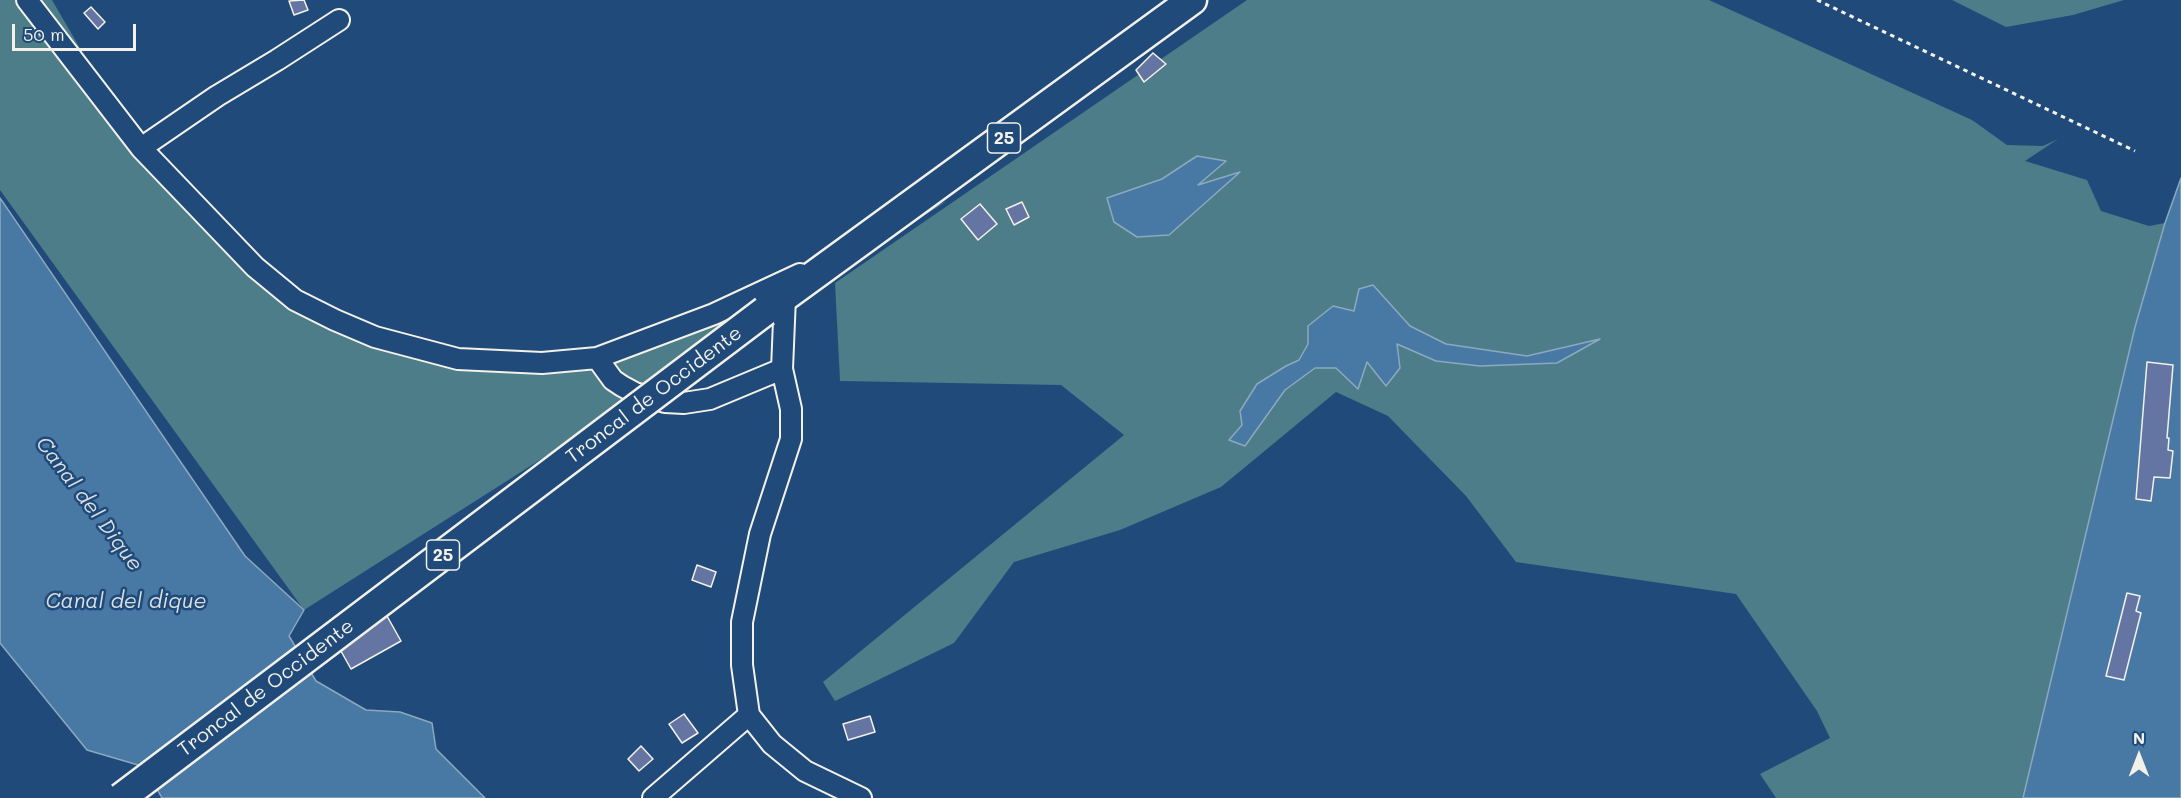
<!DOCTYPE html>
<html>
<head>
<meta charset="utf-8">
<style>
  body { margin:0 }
  #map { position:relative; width:2181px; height:798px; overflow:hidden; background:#1f4a7a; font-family:Mali,sans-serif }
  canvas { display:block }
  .north { position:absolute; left:2109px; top:726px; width:60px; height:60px; -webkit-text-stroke:4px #1f4a7a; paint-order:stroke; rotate:0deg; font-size:16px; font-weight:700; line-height:24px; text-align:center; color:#f4f1e8 }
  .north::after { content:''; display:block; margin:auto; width:21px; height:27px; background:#f4f1e8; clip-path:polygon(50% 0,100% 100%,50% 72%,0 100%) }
  .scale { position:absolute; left:12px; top:24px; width:124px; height:27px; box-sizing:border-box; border:3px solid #f4f1e8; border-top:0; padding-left:8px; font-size:18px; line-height:21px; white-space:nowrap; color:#f4f1e8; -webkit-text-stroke:4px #1f4a7a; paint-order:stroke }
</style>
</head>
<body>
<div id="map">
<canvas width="2181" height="798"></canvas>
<div class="north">N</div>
<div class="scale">50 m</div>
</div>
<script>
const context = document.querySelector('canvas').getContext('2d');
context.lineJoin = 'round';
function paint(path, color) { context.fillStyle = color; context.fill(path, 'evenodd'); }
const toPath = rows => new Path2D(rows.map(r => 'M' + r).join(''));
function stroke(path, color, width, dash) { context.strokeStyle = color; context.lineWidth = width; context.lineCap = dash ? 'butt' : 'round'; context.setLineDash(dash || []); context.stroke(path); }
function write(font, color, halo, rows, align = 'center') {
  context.font = font + ' Mali,sans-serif'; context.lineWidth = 5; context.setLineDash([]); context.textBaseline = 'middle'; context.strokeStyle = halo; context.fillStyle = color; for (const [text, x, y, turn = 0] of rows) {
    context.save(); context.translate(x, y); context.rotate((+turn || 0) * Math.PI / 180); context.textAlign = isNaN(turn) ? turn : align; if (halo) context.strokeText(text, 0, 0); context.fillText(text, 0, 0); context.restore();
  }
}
const green = toPath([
  [0,0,52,0,142,155,295,300,416,350,597,358,947,201,304,610,0,190],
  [1247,0,1709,0,1972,120,2007,145,2043,146,2058,139,2025,161,2087,180,2101,211,2149,226,2165,223,2135,327,2023,798,1776,798,1760,774,1830,738,1817,711,1736,594,1516,562,1466,496,1388,416,1336,392,1221,487,1120,530,1014,562,954,643,835,701,823,682,1124,435,1061,385,840,381,835,283],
  [1952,0,2124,0,2073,15,2006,27]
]);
const water = toPath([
  [1197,156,1226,161,1198,185,1240,172,1169,235,1137,237,1114,222,1107,198,1162,179,1197,156],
  [2181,178,2181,798,2023,798,2135,327,2165,223,2181,178],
  [0,198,245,556,304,610,289,636,316,681,366,710,400,712,432,723,436,749,485,798,162,798,145,767,87,750,0,643,0,198],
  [1373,285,1410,326,1446,344,1527,356,1600,339,1557,363,1480,366,1436,361,1397,344,1400,368,1386,386,1367,362,1358,389,1336,368,1315,368,1285,390,1245,446,1229,440,1242,425,1240,411,1257,384,1286,366,1299,360,1308,344,1308,326,1333,306,1354,311,1359,289,1373,285]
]);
const building = toPath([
  [304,0,308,10,294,15,289,1,304,0],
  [91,7,105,22,98,29,84,13,91,7],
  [1153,53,1166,64,1144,82,1136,70,1153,53],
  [1022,202,1029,217,1014,225,1006,209,1022,202],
  [980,204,997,224,978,240,961,219,980,204],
  [2147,362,2173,365,2167,438,2169,438,2168,450,2173,451,2170,478,2154,477,2151,501,2136,499,2147,362],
  [697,565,716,572,711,587,692,580,697,565],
  [2127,593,2140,596,2136,611,2141,613,2124,680,2106,676,2127,593],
  [387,616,401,641,351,669,337,644,387,616],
  [684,714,698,733,682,743,669,724,684,714],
  [870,716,875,732,848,740,843,724,870,716],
  [641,746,653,759,639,771,628,759,641,746]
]);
const path = toPath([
  [1817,0,2135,151]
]);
const minor = toPath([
  [27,0,141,148,255,267,295,300,335,320,375,337,458,359,542,363,597,358,714,314,800,274],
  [141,148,217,96,277,60,339,20],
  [785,297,782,369,791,409,791,439,760,534,742,622,742,665,749,715,772,744,805,771,861,798],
  [597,358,613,380,622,386,635,393,665,402,684,403,710,399,782,369],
  [653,798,749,715]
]);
const highway = toPath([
  [765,311,1192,0]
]);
const highwayBridge = toPath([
  [121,798,765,311]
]);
const shields = [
  [1004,138,33],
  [443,555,33]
];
const shieldNames = [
  ["25",1004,138],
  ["25",443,555]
];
const streetNames = [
  ["Troncal de Occidente",654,395,-37],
  ["Troncal de Occidente",266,688,-37]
];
const waterNames = [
  ["Canal del Dique",89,504,53],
  ["Canal del dique",126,602]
];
paint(green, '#4c7d89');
paint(water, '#4779a4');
stroke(water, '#8ca9bf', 1.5);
paint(building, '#6475a4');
stroke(building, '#f4f1e8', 1.5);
stroke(minor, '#f4f1e8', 24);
stroke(highway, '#f4f1e8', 33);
stroke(path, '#f4f1e8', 3, [4.5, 4.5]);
stroke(minor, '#1f4a7a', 20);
stroke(highway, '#1f4a7a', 28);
stroke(highwayBridge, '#f4f1e8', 33, []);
stroke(highwayBridge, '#1f4a7a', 28);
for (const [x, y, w] of shields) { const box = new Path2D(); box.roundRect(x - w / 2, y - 15, w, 30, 4.5); context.fillStyle = '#1f4a7a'; context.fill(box); stroke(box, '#f4f1e8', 1.5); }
write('bold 18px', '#f4f1e8', null, shieldNames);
write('20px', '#f4f1e8', '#1f4a7a', streetNames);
write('italic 21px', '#dadfde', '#1f4a7a', waterNames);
</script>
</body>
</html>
